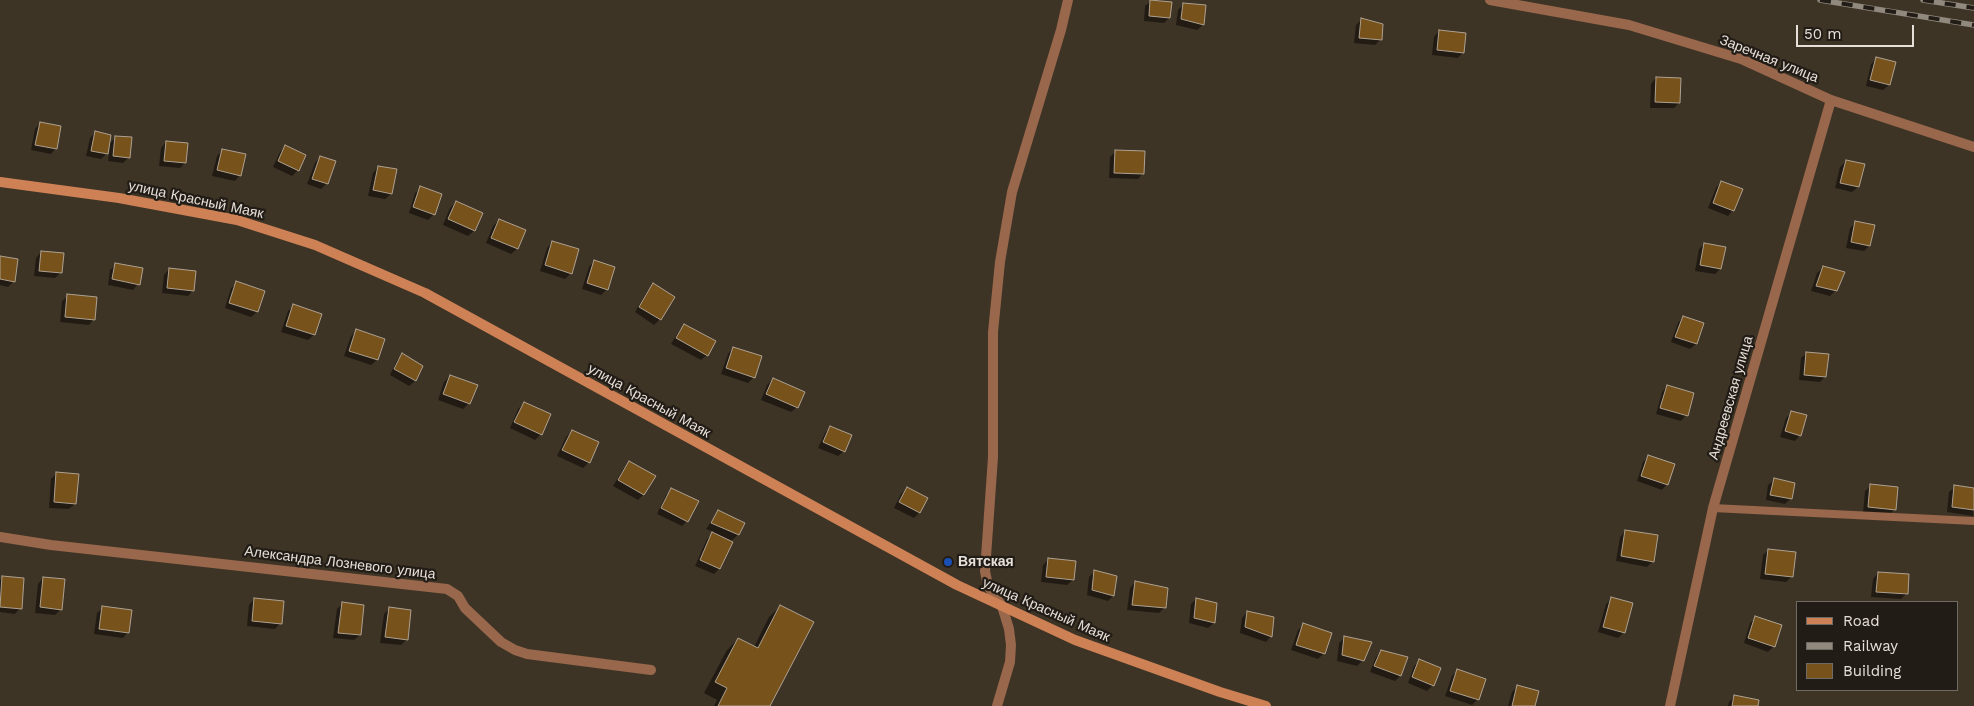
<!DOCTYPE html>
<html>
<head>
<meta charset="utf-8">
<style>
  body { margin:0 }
  #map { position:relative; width:1974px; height:706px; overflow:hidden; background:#3e3426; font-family:"Work Sans",sans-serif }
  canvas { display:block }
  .legend { position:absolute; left:1796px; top:601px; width:162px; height:90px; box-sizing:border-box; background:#211c16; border:1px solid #706a64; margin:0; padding:6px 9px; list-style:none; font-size:15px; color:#e7e0d8 }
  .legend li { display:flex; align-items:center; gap:10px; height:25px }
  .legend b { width:25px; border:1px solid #706a64 }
  .scale { position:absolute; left:1796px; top:25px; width:118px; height:22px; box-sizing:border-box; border:2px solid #e7e0d8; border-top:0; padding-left:6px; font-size:15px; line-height:18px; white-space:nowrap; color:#e7e0d8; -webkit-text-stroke:4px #211c16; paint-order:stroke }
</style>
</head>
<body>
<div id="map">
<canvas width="1974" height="706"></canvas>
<ul class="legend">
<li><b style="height:6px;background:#ce8155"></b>Road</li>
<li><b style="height:6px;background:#91897e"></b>Railway</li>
<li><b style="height:14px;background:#77521b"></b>Building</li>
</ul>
<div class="scale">50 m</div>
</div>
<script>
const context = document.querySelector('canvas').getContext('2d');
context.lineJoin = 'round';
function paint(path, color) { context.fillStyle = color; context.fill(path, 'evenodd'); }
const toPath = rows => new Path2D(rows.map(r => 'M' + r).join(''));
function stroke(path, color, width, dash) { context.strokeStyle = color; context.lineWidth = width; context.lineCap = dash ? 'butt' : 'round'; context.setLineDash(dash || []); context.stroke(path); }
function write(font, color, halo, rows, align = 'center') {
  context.font = font + ' "Work Sans",sans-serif'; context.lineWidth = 4.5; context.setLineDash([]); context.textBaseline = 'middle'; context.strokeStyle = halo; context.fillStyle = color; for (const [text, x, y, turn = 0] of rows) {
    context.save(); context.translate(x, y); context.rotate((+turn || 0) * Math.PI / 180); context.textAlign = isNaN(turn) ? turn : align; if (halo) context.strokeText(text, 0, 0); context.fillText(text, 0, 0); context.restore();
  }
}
const shadow = toPath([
  [1151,1,1169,18,1164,23,1144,21,1145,6],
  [1184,4,1204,6,1203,25,1197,30,1176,25,1178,10],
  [1362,19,1380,40,1375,45,1354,43,1356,25],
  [1439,31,1463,52,1458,58,1432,55,1434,37],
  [1877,59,1889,85,1883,90,1866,86,1871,64],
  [1656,78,1679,103,1674,108,1650,108,1651,84],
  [40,123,56,148,51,154,31,150,35,129],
  [95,133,108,145,116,137,129,157,123,163,108,161,110,147,108,146,107,153,101,159,86,156,90,138],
  [166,142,185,163,180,168,159,166,161,148],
  [285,147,298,170,292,176,273,167,280,152],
  [223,150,240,175,235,181,212,176,217,156],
  [1115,152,1143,173,1138,179,1109,178,1110,157],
  [320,157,327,183,321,189,307,184,315,163],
  [1846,161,1858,187,1852,192,1835,188,1840,167],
  [378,167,391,194,385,199,368,196,373,173],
  [1721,182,1733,210,1728,216,1708,208,1716,188],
  [421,188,434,214,428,220,409,213,415,193],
  [456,202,481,214,474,231,468,236,443,225,450,208],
  [499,220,524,231,517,249,511,254,486,243,493,226],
  [1856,222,1869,246,1864,251,1846,248,1850,228],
  [552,242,571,273,565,279,540,271,547,248],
  [1704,244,1720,269,1715,274,1695,271,1699,249],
  [41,252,60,273,55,278,34,276,36,258],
  [0,258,14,281,8,287,0,285],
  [594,261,607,289,601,295,582,289,589,267],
  [116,265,138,284,133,290,108,285,110,270],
  [1823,268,1836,290,1830,296,1811,291,1817,273],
  [169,269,193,290,188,296,162,293,164,275],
  [237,283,257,312,251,317,225,308,231,288],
  [654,285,660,319,654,325,635,312,648,290],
  [68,296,94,319,89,325,60,322,62,301],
  [294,306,321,315,314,335,308,340,281,332,288,311],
  [1683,317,1703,324,1696,344,1690,349,1671,342,1678,323],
  [684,325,707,355,701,360,671,344,679,331],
  [356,331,383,340,377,360,371,365,344,356,351,336],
  [733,348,754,377,748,383,721,374,728,354],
  [1807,353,1825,377,1820,382,1799,380,1801,358],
  [402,355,421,366,415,381,409,386,390,375,397,360],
  [450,376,469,403,463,409,438,400,444,382],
  [773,379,797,407,791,412,761,400,767,385],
  [1667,386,1686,415,1681,421,1656,414,1662,392],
  [524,403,541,434,535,440,510,428,518,409],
  [1792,412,1800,435,1795,441,1780,437,1786,418],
  [830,427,844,451,838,456,818,448,825,433],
  [572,431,589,462,583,468,557,456,566,437],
  [1649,456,1667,484,1662,490,1637,481,1643,462],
  [629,462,643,495,638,500,613,486,624,468],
  [57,473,75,504,69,509,49,508,51,479],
  [1774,480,1791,498,1785,504,1766,500,1768,485],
  [1871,486,1894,510,1889,515,1863,513,1865,491],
  [1955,487,1974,489,1973,516,1947,512,1949,492],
  [907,488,919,513,914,518,894,508,901,494],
  [672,489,687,521,682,526,657,514,666,495],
  [718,512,743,524,738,535,730,542,719,569,714,574,695,566,707,539,714,532,706,529],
  [1625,531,1653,561,1647,567,1616,561,1620,537],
  [1769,550,1791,577,1786,582,1760,579,1763,555],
  [1049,559,1073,580,1067,585,1041,582,1043,565],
  [1095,571,1113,596,1108,601,1087,595,1089,577],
  [1878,573,1907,593,1901,599,1871,597,1873,579],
  [2,578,20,608,15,614,0,612,0,580],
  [43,578,61,609,55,615,35,613,38,584],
  [1135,582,1165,607,1159,613,1127,610,1130,588],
  [254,599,280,623,275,629,247,626,249,605],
  [1196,599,1216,604,1214,623,1208,628,1189,623,1191,604],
  [1611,599,1624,632,1618,638,1598,632,1606,604],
  [342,604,360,635,354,640,333,638,337,609],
  [781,606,768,706,714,706,717,700,704,693,727,650,738,639,754,647,769,617],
  [103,608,128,632,123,638,94,634,97,613],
  [389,609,406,640,401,645,380,643,384,614],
  [1247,612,1271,636,1266,642,1240,633,1242,618],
  [1756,618,1774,646,1768,652,1744,643,1750,623],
  [1303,625,1324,653,1318,659,1291,650,1298,630],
  [1345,637,1363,660,1357,666,1337,661,1339,643],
  [1381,652,1400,676,1395,681,1370,672,1376,657],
  [1420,661,1433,685,1427,691,1408,683,1414,666],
  [1457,671,1478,699,1472,705,1445,696,1452,676],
  [1518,686,1534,706,1508,706,1512,692],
  [1735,696,1757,706,1728,706,1729,702]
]);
const building = toPath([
  [1150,0,1172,2,1170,18,1149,16,1150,0],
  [1183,3,1206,5,1204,25,1181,19,1183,3],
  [1361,18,1383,24,1382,40,1359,38,1361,18],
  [1439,30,1466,33,1464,53,1437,50,1439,30],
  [1876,57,1896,62,1890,85,1870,80,1876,57],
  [1656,77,1681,78,1680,103,1655,102,1656,77],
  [40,122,61,126,57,149,35,145,40,122],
  [95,131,111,135,108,154,91,151,95,131],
  [115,136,132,137,130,158,113,156,115,136],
  [166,141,188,143,186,163,164,161,166,141],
  [285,145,306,155,299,171,278,161,285,145],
  [222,149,246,154,241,176,217,170,222,149],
  [1115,150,1145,151,1144,174,1114,173,1115,150],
  [320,156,336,161,328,184,312,179,320,156],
  [1846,160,1865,164,1859,187,1840,183,1846,160],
  [378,166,397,169,392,194,373,190,378,166],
  [1721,181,1743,189,1734,211,1713,203,1721,181],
  [420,186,442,194,435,215,413,207,420,186],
  [456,201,483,213,475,231,448,219,456,201],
  [499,219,526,230,518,249,491,238,499,219],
  [1855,221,1875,225,1870,246,1851,242,1855,221],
  [552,241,579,249,572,274,545,265,552,241],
  [1704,243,1726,247,1721,269,1700,265,1704,243],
  [41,251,64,253,62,273,39,271,41,251],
  [0,256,18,259,15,282,0,279,0,256],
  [594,260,615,267,608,290,587,283,594,260],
  [115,263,143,268,140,285,112,279,115,263],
  [1823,266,1845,272,1837,291,1816,286,1823,266],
  [169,268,196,271,194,291,167,288,169,268],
  [236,281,265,291,258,312,229,303,236,281],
  [653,283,675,297,661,320,639,307,653,283],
  [67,294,97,297,95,320,65,317,67,294],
  [293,304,322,314,315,335,286,326,293,304],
  [1683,316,1704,323,1697,344,1675,337,1683,316],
  [684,324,716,341,708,356,676,338,684,324],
  [356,329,385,339,378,360,349,351,356,329],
  [733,347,762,356,755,378,726,368,733,347],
  [1806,352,1829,354,1826,377,1804,375,1806,352],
  [402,353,423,366,416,381,394,369,402,353],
  [450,375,478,385,470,404,443,394,450,375],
  [773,378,805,392,798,408,766,394,773,378],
  [1667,385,1694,393,1688,416,1660,408,1667,385],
  [524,402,551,414,542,435,514,422,524,402],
  [1791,411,1807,415,1801,436,1785,431,1791,411],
  [830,426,852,435,845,452,823,442,830,426],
  [572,430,599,442,590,463,562,450,572,430],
  [1648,455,1675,464,1668,485,1641,476,1648,455],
  [629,461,656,476,644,495,618,480,629,461],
  [56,472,79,474,76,504,54,502,56,472],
  [1774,478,1795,483,1792,499,1770,495,1774,478],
  [1870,484,1898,487,1896,510,1868,507,1870,484],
  [1954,485,1974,488,1974,510,1952,507,1954,485],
  [907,487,928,498,920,513,899,502,907,487],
  [671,488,699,501,688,522,661,508,671,488],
  [718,510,745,523,739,535,711,523,718,510],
  [1625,530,1658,535,1654,562,1621,556,1625,530],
  [712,532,733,542,720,569,700,560,712,532],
  [1768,549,1796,552,1793,577,1765,574,1768,549],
  [1048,558,1076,561,1074,580,1046,577,1048,558],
  [1094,570,1117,576,1114,596,1092,590,1094,570],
  [1878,572,1909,574,1908,594,1876,592,1878,572],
  [2,576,24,578,22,609,0,607,2,576],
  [43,577,65,579,62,610,40,607,43,577],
  [1135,581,1168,588,1166,608,1132,605,1135,581],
  [1611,597,1633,603,1625,633,1603,627,1611,597],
  [254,598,284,601,282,624,252,621,254,598],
  [1196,598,1217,603,1215,623,1194,618,1196,598],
  [342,602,364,605,361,635,338,633,342,602],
  [780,605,814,622,770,706,718,706,727,688,715,682,738,638,758,648,780,605],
  [102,606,132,610,129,633,99,629,102,606],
  [389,607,411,610,408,640,385,637,389,607],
  [1247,611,1274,617,1272,637,1245,627,1247,611],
  [1755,616,1782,625,1775,647,1748,638,1755,616],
  [1303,623,1332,633,1325,654,1296,645,1303,623],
  [1344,636,1372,642,1364,661,1342,655,1344,636],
  [1381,650,1408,657,1401,676,1374,666,1381,650],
  [1419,659,1441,668,1434,686,1412,677,1419,659],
  [1457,669,1486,679,1479,700,1450,691,1457,669],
  [1517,685,1539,691,1535,706,1512,706,1517,685],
  [1734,695,1759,700,1758,706,1732,706,1734,695]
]);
const lane = toPath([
  [1713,508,1974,521]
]);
const street = toPath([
  [1490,0,1629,25,1741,59,1831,100,1974,147],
  [0,537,51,545,447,589,458,596,465,608,501,642,515,650,527,654,651,670],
  [997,706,1010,662,1011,645,1009,629,1002,606,988,586,985,571,993,457,993,332,1000,262,1012,192,1061,30,1068,0],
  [1670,706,1713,508,1831,100]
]);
const secondary = toPath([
  [0,182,119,198,237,220,315,245,425,293,957,585,1075,640,1220,692,1266,706]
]);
const rail = toPath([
  [1820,0,1974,25],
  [1923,0,1974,8]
]);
const markers = [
  [948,562,5,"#1a4fb4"]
];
const streetNames = [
  ["Заречная улица",1769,59,22],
  ["улица Красный Маяк",196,200,12],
  ["Андреевская улица",1731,398,-74],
  ["улица Красный Маяк",649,401,29],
  ["Александра Лозневого улица",340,563,7],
  ["улица Красный Маяк",1046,610,24]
];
const poiNames = [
  ["Вятская",958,562]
];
paint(shadow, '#0007');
paint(building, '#77521b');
stroke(building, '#aea191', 1);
stroke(lane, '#98674c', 8);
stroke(street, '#98674c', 10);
stroke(secondary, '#ce8155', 10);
stroke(rail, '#91897e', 5.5);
stroke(rail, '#211c16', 4, [11]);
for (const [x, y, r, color] of markers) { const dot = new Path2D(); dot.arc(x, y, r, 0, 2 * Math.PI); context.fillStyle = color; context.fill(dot); stroke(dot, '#211c16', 2); }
write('14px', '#e7e0d8', '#211c16', streetNames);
write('bold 14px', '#e7e0d8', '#211c16', poiNames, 'left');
</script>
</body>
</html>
